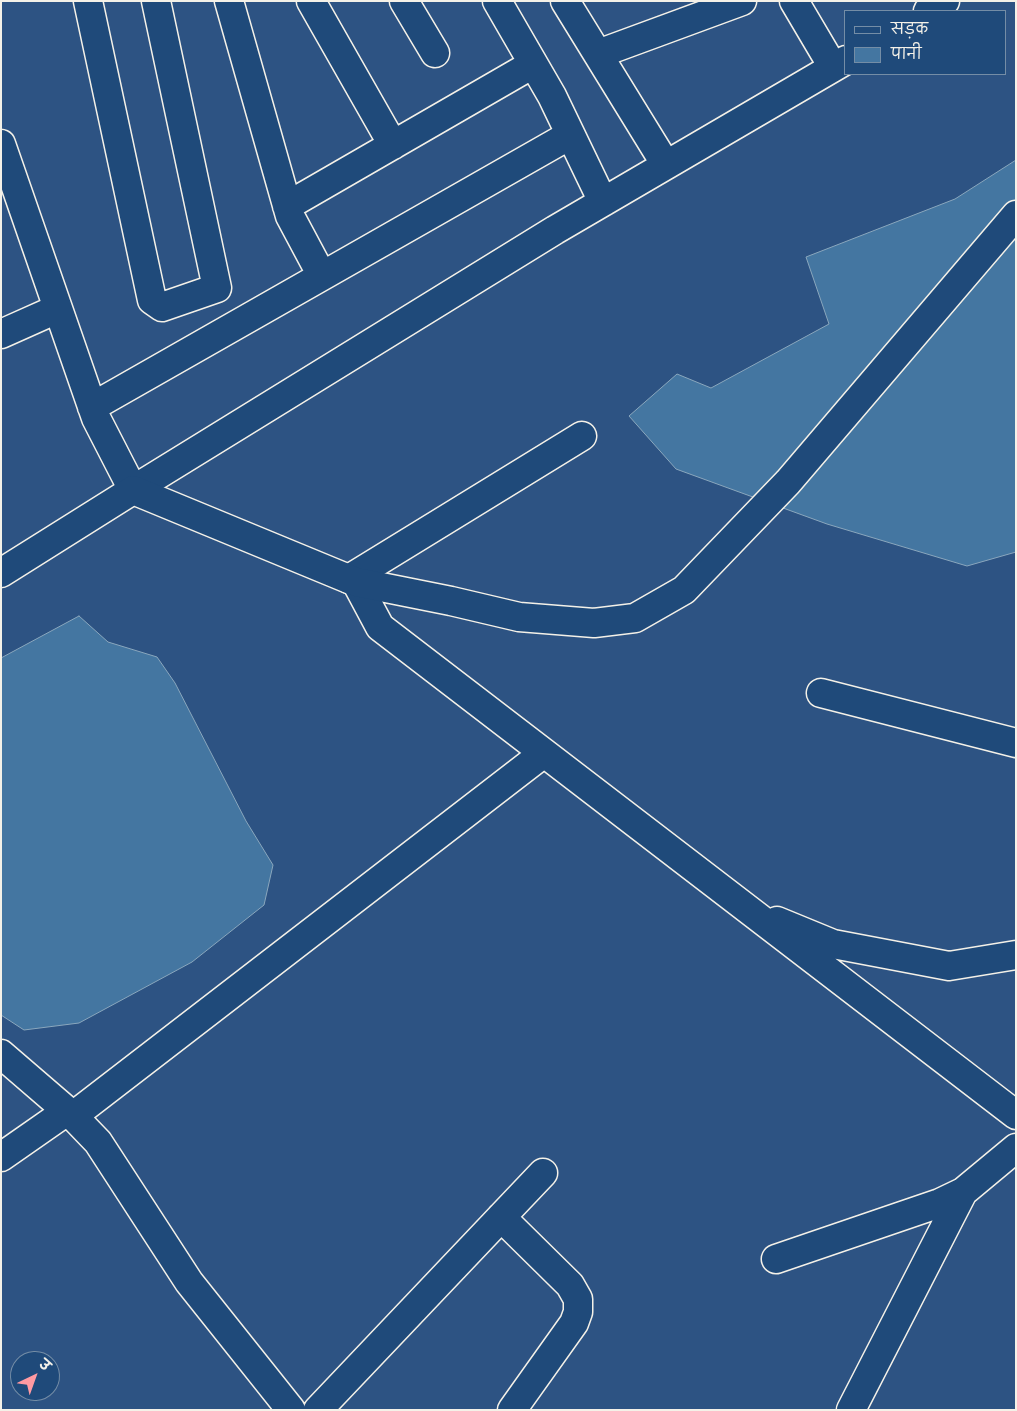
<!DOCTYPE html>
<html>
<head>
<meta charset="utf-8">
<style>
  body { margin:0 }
  #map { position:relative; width:1017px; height:1411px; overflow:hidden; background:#2d5383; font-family:"Balsamiq Sans","Playpen Sans Deva",sans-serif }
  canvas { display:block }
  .frame { position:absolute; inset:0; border:2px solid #f4f1e8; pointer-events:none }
  .legend { position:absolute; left:844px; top:10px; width:162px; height:65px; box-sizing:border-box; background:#1f4a7a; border:1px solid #748da6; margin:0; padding:6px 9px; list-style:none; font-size:15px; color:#f4f1e8 }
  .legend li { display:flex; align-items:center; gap:10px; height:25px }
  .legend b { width:25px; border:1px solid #748da6 }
  .north { position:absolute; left:10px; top:1351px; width:50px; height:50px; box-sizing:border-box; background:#1f4a7a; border:1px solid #748da6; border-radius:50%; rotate:42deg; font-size:14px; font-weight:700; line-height:20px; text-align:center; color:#f4f1e8 }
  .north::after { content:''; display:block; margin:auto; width:18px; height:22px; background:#ff9aa2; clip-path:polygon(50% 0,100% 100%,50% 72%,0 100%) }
</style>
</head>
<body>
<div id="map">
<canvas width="1017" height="1411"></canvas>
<div class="frame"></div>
<ul class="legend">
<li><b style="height:6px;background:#1f4a7a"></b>सड़क</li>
<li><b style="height:14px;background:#4476a1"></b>पानी</li>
</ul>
<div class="north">उ</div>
</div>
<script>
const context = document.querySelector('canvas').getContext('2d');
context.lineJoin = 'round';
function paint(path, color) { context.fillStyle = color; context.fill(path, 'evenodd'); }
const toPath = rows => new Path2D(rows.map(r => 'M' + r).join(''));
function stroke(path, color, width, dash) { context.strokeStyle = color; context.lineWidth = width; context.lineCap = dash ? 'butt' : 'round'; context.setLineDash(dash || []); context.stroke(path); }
const water = toPath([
  [1016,160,1016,552,967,566,827,524,676,469,629,416,677,374,711,388,829,324,806,257,955,199,1016,160],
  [79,616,108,642,157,657,175,683,246,821,273,865,264,905,192,962,79,1023,24,1030,1,1015,1,658,79,616]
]);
const minor = toPath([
  [88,1,152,300,162,307,217,288,156,1],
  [229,1,290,216,322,276],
  [311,1,393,145],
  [404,1,435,53],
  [497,1,552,96,603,202],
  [565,1,666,165],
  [794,1,833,67],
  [928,11,945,1],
  [598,54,742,1],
  [1,144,96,418,133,490,555,230,846,60],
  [287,206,533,64],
  [1,334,57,309],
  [92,407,570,135],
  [349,579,582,436],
  [356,582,380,627,1016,1115],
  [821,693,1016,743],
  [777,921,833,944,949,966,1016,955],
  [1,1054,73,1116,98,1142,189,1282,291,1410],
  [73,1116,544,753],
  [1,1157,67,1111],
  [501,1217,570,1285,578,1299,578,1312,574,1323,512,1410],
  [776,1259,940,1203,963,1192,1016,1148],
  [318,1410,543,1173],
  [851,1410,963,1192]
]);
const highway = toPath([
  [1,573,133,490,356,582,451,601,519,617,594,623,635,618,684,590,788,482,1016,215]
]);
paint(water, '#4476a1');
stroke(water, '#8aa7bd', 1);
stroke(minor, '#f4f1e8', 31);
stroke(highway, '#f4f1e8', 31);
stroke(minor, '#1f4a7a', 28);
stroke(highway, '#1f4a7a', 28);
</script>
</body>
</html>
